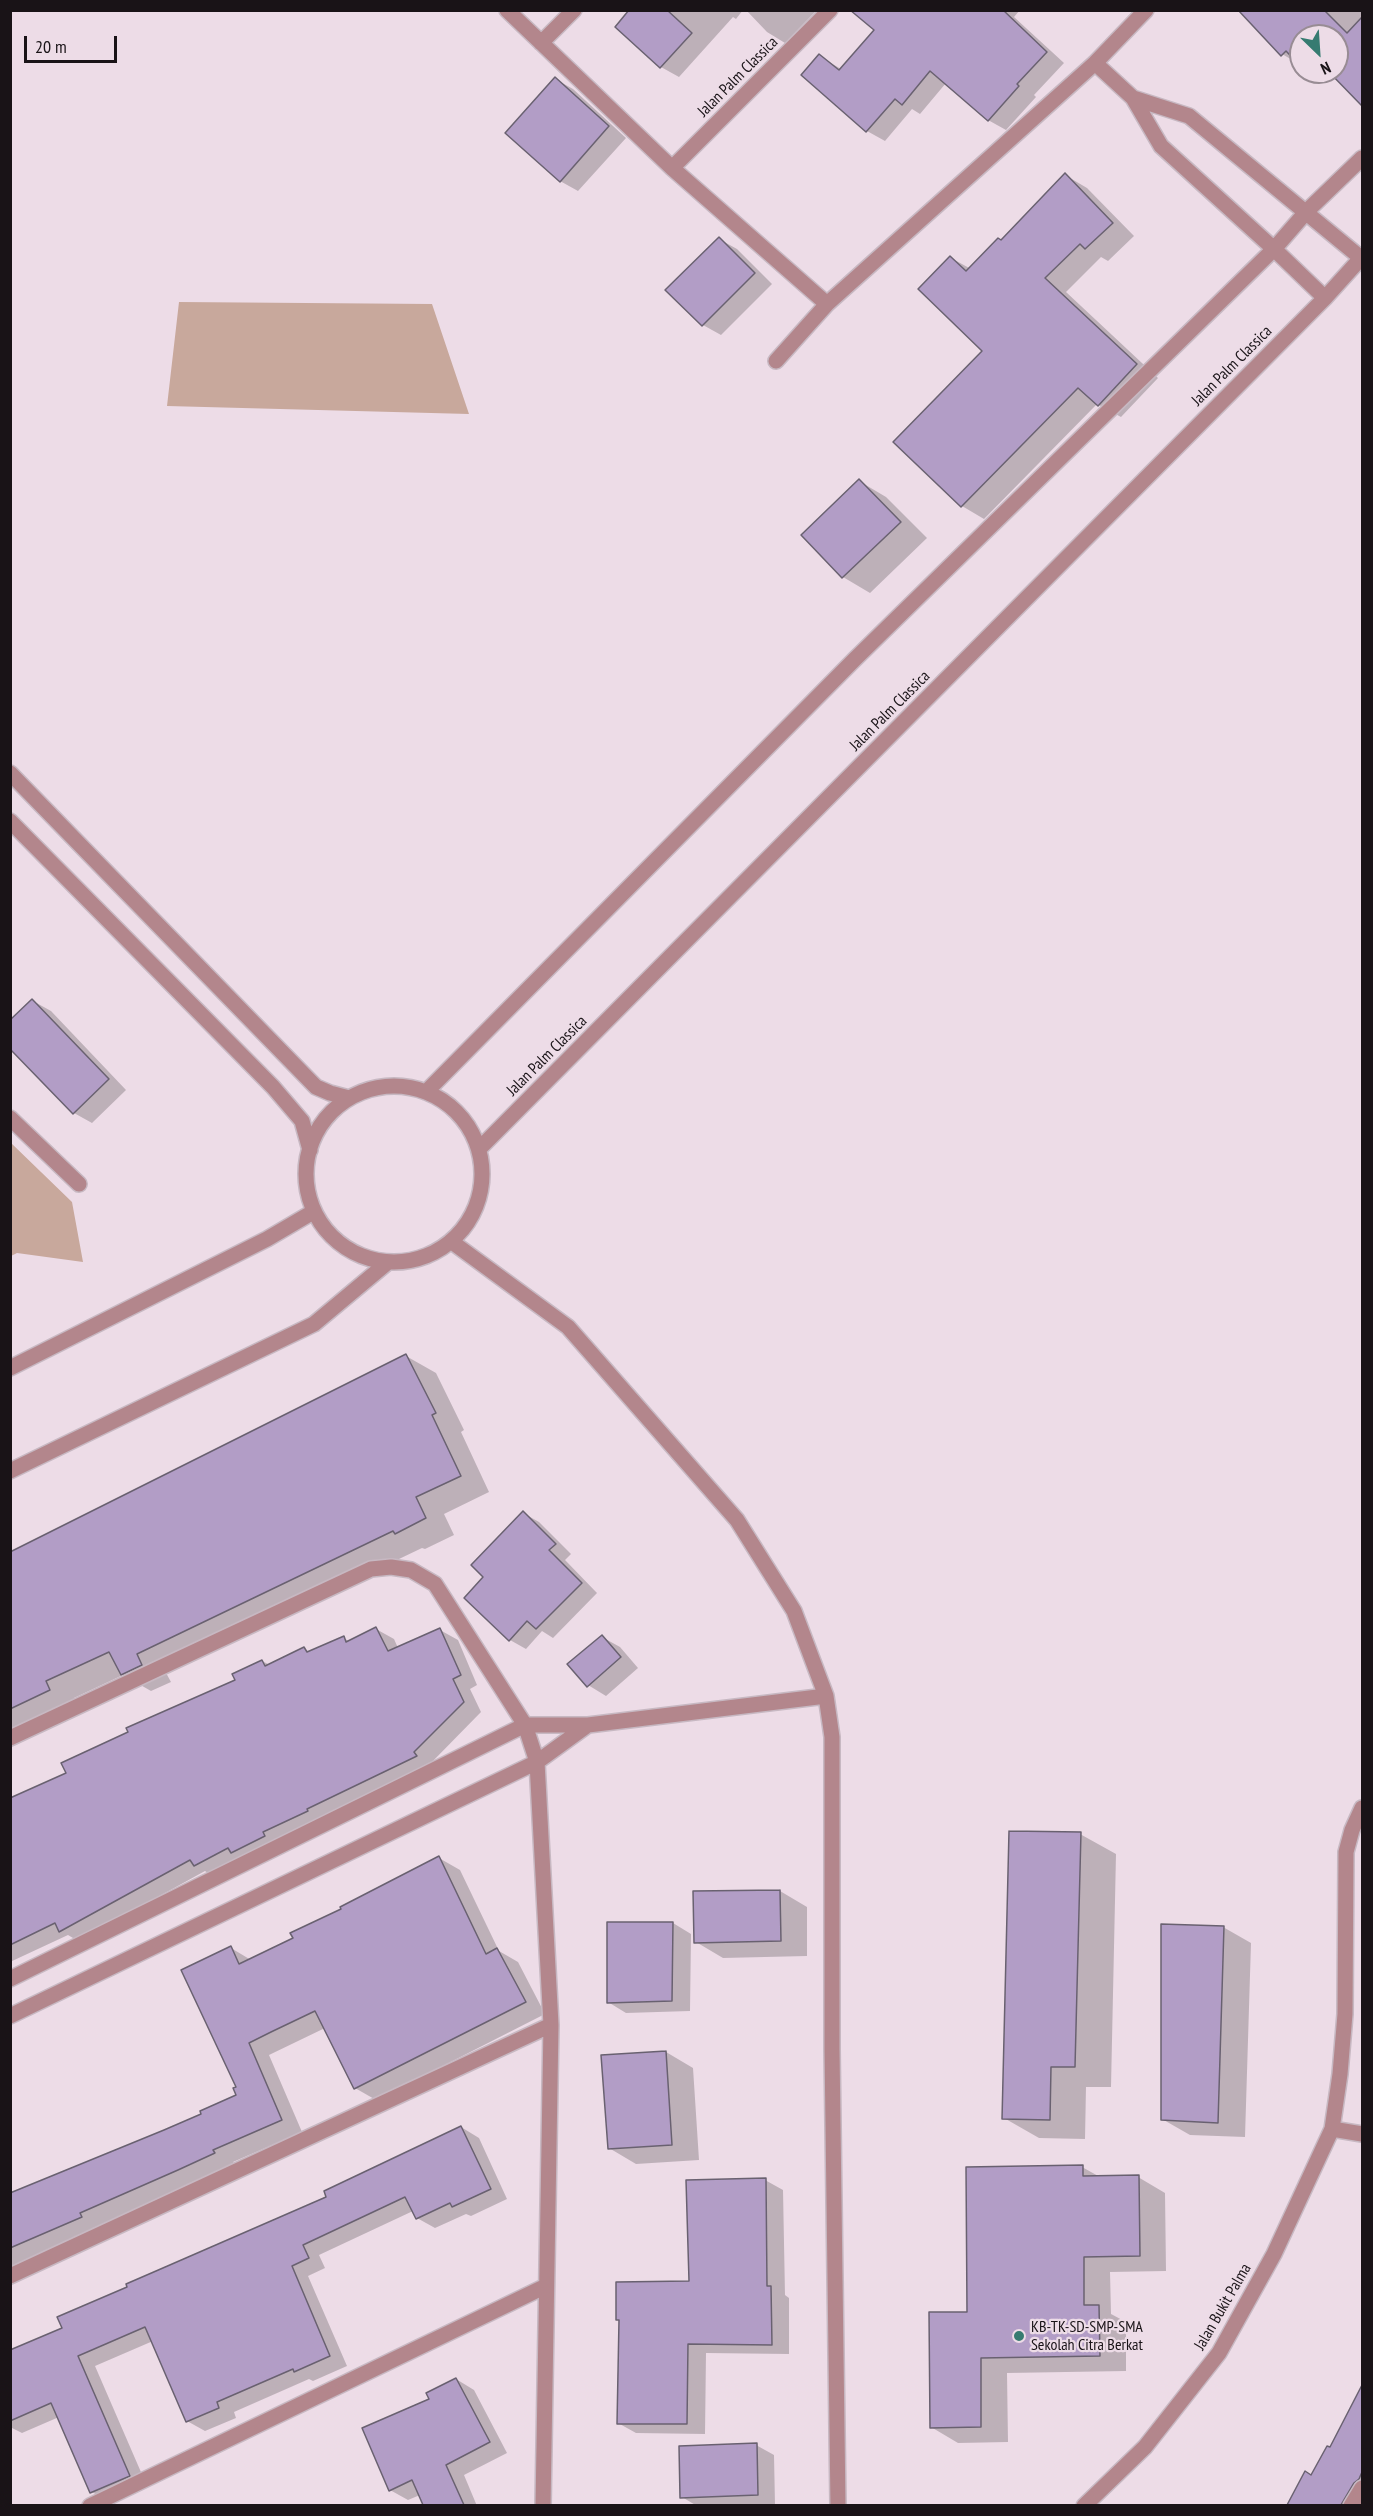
<!DOCTYPE html>
<html>
<head>
<meta charset="utf-8">
<style>
  body { margin:0 }
  #map { position:relative; width:1373px; height:2516px; overflow:hidden; background:#eddce7; font-family:"PT Sans Narrow",sans-serif }
  canvas { display:block }
  .frame { position:absolute; inset:0; border:12px solid #191317; pointer-events:none }
  .north { position:absolute; left:1289px; top:24px; width:60px; height:60px; box-sizing:border-box; background:#eddce7; border:2px solid #988c94; border-radius:50%; rotate:155deg; font-size:16px; font-weight:700; line-height:24px; text-align:center; color:#191317 }
  .north::after { content:''; display:block; margin:auto; width:21px; height:27px; background:#367b71; clip-path:polygon(50% 0,100% 100%,50% 72%,0 100%) }
  .scale { position:absolute; left:24px; top:36px; width:93px; height:27px; box-sizing:border-box; border:3px solid #191317; border-top:0; padding-left:8px; font-size:18px; line-height:21px; white-space:nowrap; color:#191317; -webkit-text-stroke:4px #eddce7; paint-order:stroke }
</style>
</head>
<body>
<div id="map">
<canvas width="1373" height="2516"></canvas>
<div class="frame"></div>
<div class="north">N</div>
<div class="scale">20 m</div>
</div>
<script>
const context = document.querySelector('canvas').getContext('2d');
context.lineJoin = 'round';
function paint(path, color) { context.fillStyle = color; context.fill(path, 'evenodd'); }
const toPath = rows => new Path2D(rows.map(r => 'M' + r).join(''));
function stroke(path, color, width, dash) { context.strokeStyle = color; context.lineWidth = width; context.lineCap = dash ? 'butt' : 'round'; context.setLineDash(dash || []); context.stroke(path); }
function write(font, color, halo, rows, align = 'center') {
  context.font = font + ' "PT Sans Narrow",sans-serif'; context.lineWidth = 4.5; context.setLineDash([]); context.textBaseline = 'middle'; context.strokeStyle = halo; context.fillStyle = color; for (const [text, x, y, turn = 0] of rows) {
    context.save(); context.translate(x, y); context.rotate((+turn || 0) * Math.PI / 180); context.textAlign = isNaN(turn) ? turn : align; if (halo) context.strokeText(text, 0, 0); context.fillText(text, 0, 0); context.restore();
  }
}
const green = toPath([
  [179,302,432,304,469,414,167,406],
  [10,1142,72,1202,83,1262,17,1253,11,1256]
]);
const shadow = toPath([
  [632,10,743,10,736,19,733,17,679,77,661,67],
  [746,10,817,10,785,43,767,32],
  [902,10,1020,10,1014,17,1064,63,1034,95,1036,97,1006,130,988,120,946,83,920,114,912,109,885,141,867,131,803,75,819,56,841,69],
  [1238,10,1362,10,1362,104,1334,75,1326,82,1308,72,1337,72,1337,36,1301,36,1301,65,1282,54],
  [555,79,573,89,626,138,578,191,560,181],
  [1065,175,1087,188,1134,236,1108,261,1101,257,1066,292,1158,378,1121,417,1097,404,984,519,962,506,895,442,985,351,951,258,971,269,1002,241],
  [719,239,737,249,772,284,721,335,703,325,668,290],
  [859,481,886,497,927,538,870,593,843,577],
  [33,1001,51,1011,126,1090,92,1123,74,1113],
  [406,1356,436,1373,464,1430,461,1432,489,1492,444,1514,454,1535,425,1549,422,1548,165,1671,171,1682,151,1691,123,1675,74,1698,78,1706,10,1739,10,1661],
  [523,1513,539,1522,571,1554,565,1560,597,1593,553,1638,542,1631,526,1649,510,1640,466,1598,485,1577],
  [376,1629,394,1639,398,1648,440,1630,458,1640,477,1685,470,1689,481,1712,431,1763,434,1766,212,1876,205,1871,78,1941,68,1935,10,1962,10,1809,68,1774,237,1681,262,1661,270,1665,304,1649,310,1652,344,1638,350,1642],
  [602,1637,620,1647,638,1668,606,1696,588,1685],
  [1080,1834,1116,1854,1111,2087,1086,2087,1085,2139,1039,2138,1004,2118],
  [439,1858,460,1870,499,1951,518,1962,545,2014,376,2100,355,2088,325,2028,269,2055,302,2132,233,2162,235,2165,200,2182,100,2225,102,2229,41,2270,10,2284,10,2195,164,2132,238,2096,231,1948,251,1960,295,1939,343,1910],
  [780,1891,807,1907,807,1956,723,1958,696,1942],
  [673,1923,691,1934,690,2011,626,2013,608,2002],
  [1223,1927,1251,1943,1245,2137,1190,2135,1162,2119],
  [666,2052,693,2068,699,2160,636,2164,609,2148],
  [461,2127,479,2138,507,2199,471,2216,466,2214,435,2228,417,2218,413,2211,319,2255,325,2268,308,2276,347,2366,313,2381,309,2379,234,2412,236,2418,205,2431,187,2421,153,2341,95,2366,147,2486,109,2502,92,2492,59,2417,22,2433,10,2427,10,2352,64,2329,328,2198],
  [1082,2167,1100,2177,1138,2177,1165,2193,1166,2271,1110,2272,1111,2314,1126,2322,1126,2371,1007,2373,1008,2442,958,2443,931,2427],
  [765,2180,783,2190,785,2295,789,2298,789,2354,706,2353,705,2434,636,2433,618,2423,620,2320,691,2283],
  [456,2379,474,2390,507,2453,464,2475,477,2506,424,2506,420,2495,408,2500,390,2490,431,2400],
  [1362,2389,1362,2506,1303,2506,1292,2499,1312,2477,1330,2449],
  [756,2445,774,2455,775,2505,697,2506,682,2497]
]);
const building = toPath([
  [629,10,667,10,692,33,660,68,615,27,629,10],
  [850,10,1003,10,1047,52,1017,84,1019,86,988,121,930,71,902,105,895,99,866,132,801,75,819,54,839,70,874,30,850,10],
  [1238,10,1324,10,1347,33,1362,17,1362,106,1329,72,1337,72,1337,36,1301,36,1301,67,1286,51,1281,56,1238,10],
  [555,77,609,126,560,182,505,133,555,77],
  [1065,173,1113,223,1085,249,1080,244,1045,278,1137,364,1098,406,1078,388,961,507,893,442,982,351,918,289,950,256,966,271,998,238,1001,240,1065,173],
  [719,237,755,273,702,326,665,290,719,237],
  [859,479,901,522,842,578,801,535,859,479],
  [32,999,109,1079,73,1114,10,1049,10,1020,32,999],
  [406,1354,436,1413,432,1415,461,1476,416,1497,426,1518,395,1534,393,1531,137,1654,142,1665,121,1675,109,1652,46,1681,50,1690,10,1709,10,1552,406,1354],
  [523,1511,556,1544,549,1550,582,1583,536,1629,527,1621,509,1641,464,1598,483,1577,471,1565,523,1511],
  [376,1627,388,1651,440,1628,461,1675,453,1679,464,1702,414,1752,417,1756,307,1809,308,1811,263,1832,265,1836,231,1853,228,1848,194,1866,190,1860,59,1932,55,1923,10,1945,10,1798,66,1773,61,1763,128,1732,126,1728,235,1680,232,1674,262,1660,265,1666,304,1647,307,1652,344,1636,346,1642,376,1627],
  [602,1635,621,1657,587,1687,567,1664,602,1635],
  [1009,1831,1081,1832,1075,2067,1051,2067,1050,2120,1002,2119,1009,1831],
  [439,1856,486,1954,497,1948,526,2002,354,2089,315,2011,271,2032,249,2043,282,2120,213,2150,215,2153,178,2170,80,2213,82,2217,10,2248,10,2193,164,2130,201,2114,200,2111,236,2095,233,2088,236,2087,181,1970,231,1946,239,1964,293,1938,290,1933,341,1909,340,1907,439,1856],
  [780,1890,781,1941,694,1943,693,1891,780,1890],
  [607,1922,673,1922,672,2001,607,2003,607,1922],
  [1161,1924,1224,1926,1218,2123,1161,2120,1161,1924],
  [666,2051,672,2145,608,2149,601,2055,666,2051],
  [461,2126,491,2189,452,2207,450,2203,416,2219,405,2197,303,2245,309,2258,292,2266,330,2356,294,2372,293,2369,217,2402,219,2408,186,2422,145,2327,78,2356,130,2476,90,2493,51,2403,10,2421,10,2350,62,2328,57,2317,127,2287,126,2284,156,2271,326,2197,324,2191,461,2126],
  [1083,2165,1083,2176,1139,2175,1140,2256,1084,2257,1084,2305,1099,2305,1100,2356,981,2358,981,2427,930,2428,929,2312,967,2312,966,2167,1083,2165],
  [766,2178,767,2286,771,2286,772,2345,688,2344,687,2424,617,2424,619,2320,616,2320,616,2282,689,2281,686,2180,766,2178],
  [456,2378,490,2442,446,2465,464,2505,423,2505,412,2480,389,2491,362,2428,429,2399,426,2393,456,2378],
  [1362,2385,1362,2472,1359,2479,1354,2483,1341,2505,1287,2505,1305,2471,1311,2475,1327,2446,1330,2447,1362,2385],
  [757,2443,758,2495,680,2498,679,2446,757,2443]
]);
const minor = toPath([
  [507,10,672,168,827,304],
  [541,43,574,10],
  [1095,63,1133,98,1161,146,1274,249,1325,298],
  [1133,98,1189,116,1361,258],
  [672,168,830,10],
  [776,361,827,304,1095,63,1146,10],
  [10,773,316,1087,330,1093,349,1098],
  [10,821,273,1087,302,1121,310,1150],
  '306 1174a88 88 0 1 1 176 0a88 88 0 1 1-176 0Z',
  [426,1092,855,659,1274,249,1307,211,1362,158],
  [10,1118,79,1184],
  [479,1149,1325,298,1362,257],
  [452,1242,568,1327,737,1520,794,1611,826,1696,832,1737,832,2049,838,2506],
  [10,1368,267,1239,313,1212],
  [10,1471,314,1324,387,1263],
  [10,1738,371,1569,391,1567,411,1570,435,1584,525,1725,537,1762,551,2025,543,2506],
  [10,1979,525,1725,588,1725,826,1696],
  [10,2016,537,1762,588,1725],
  [1332,2129,1362,2134],
  [10,2276,551,2025],
  [90,2506,546,2286],
  [1084,2506,1145,2447,1219,2353,1274,2254,1332,2129,1340,2074,1345,2014,1346,1852,1352,1830,1362,1808],
  [1351,2506,1362,2488]
]);
const markers = [
  [1019,2336,6,"#367b71"]
];
const streetNames = [
  ["Jalan Palm Classica",738,77,-45],
  ["Jalan Palm Classica",1232,366,-45],
  ["Jalan Palm Classica",890,711,-45],
  ["Jalan Palm Classica",547,1056,-45],
  ["Jalan Bukit Palma",1223,2307,-60]
];
const poiNames = [
  ["KB-TK-SD-SMP-SMA",1031,2327],
  ["Sekolah Citra Berkat",1031,2345]
];
paint(green, '#c8a89c');
paint(shadow, '#0003');
paint(building, '#b29dc6');
stroke(building, '#696170', 1.5);
stroke(minor, '#c7b8c2', 18);
stroke(minor, '#b3868c', 15);
for (const [x, y, r, color] of markers) { const dot = new Path2D(); dot.arc(x, y, r, 0, 2 * Math.PI); context.fillStyle = color; context.fill(dot); stroke(dot, '#eddce7', 2); }
write('16px', '#191317', '#eddce7', streetNames);
write('16px', '#191317', '#eddce7', poiNames, 'left');
</script>
</body>
</html>
